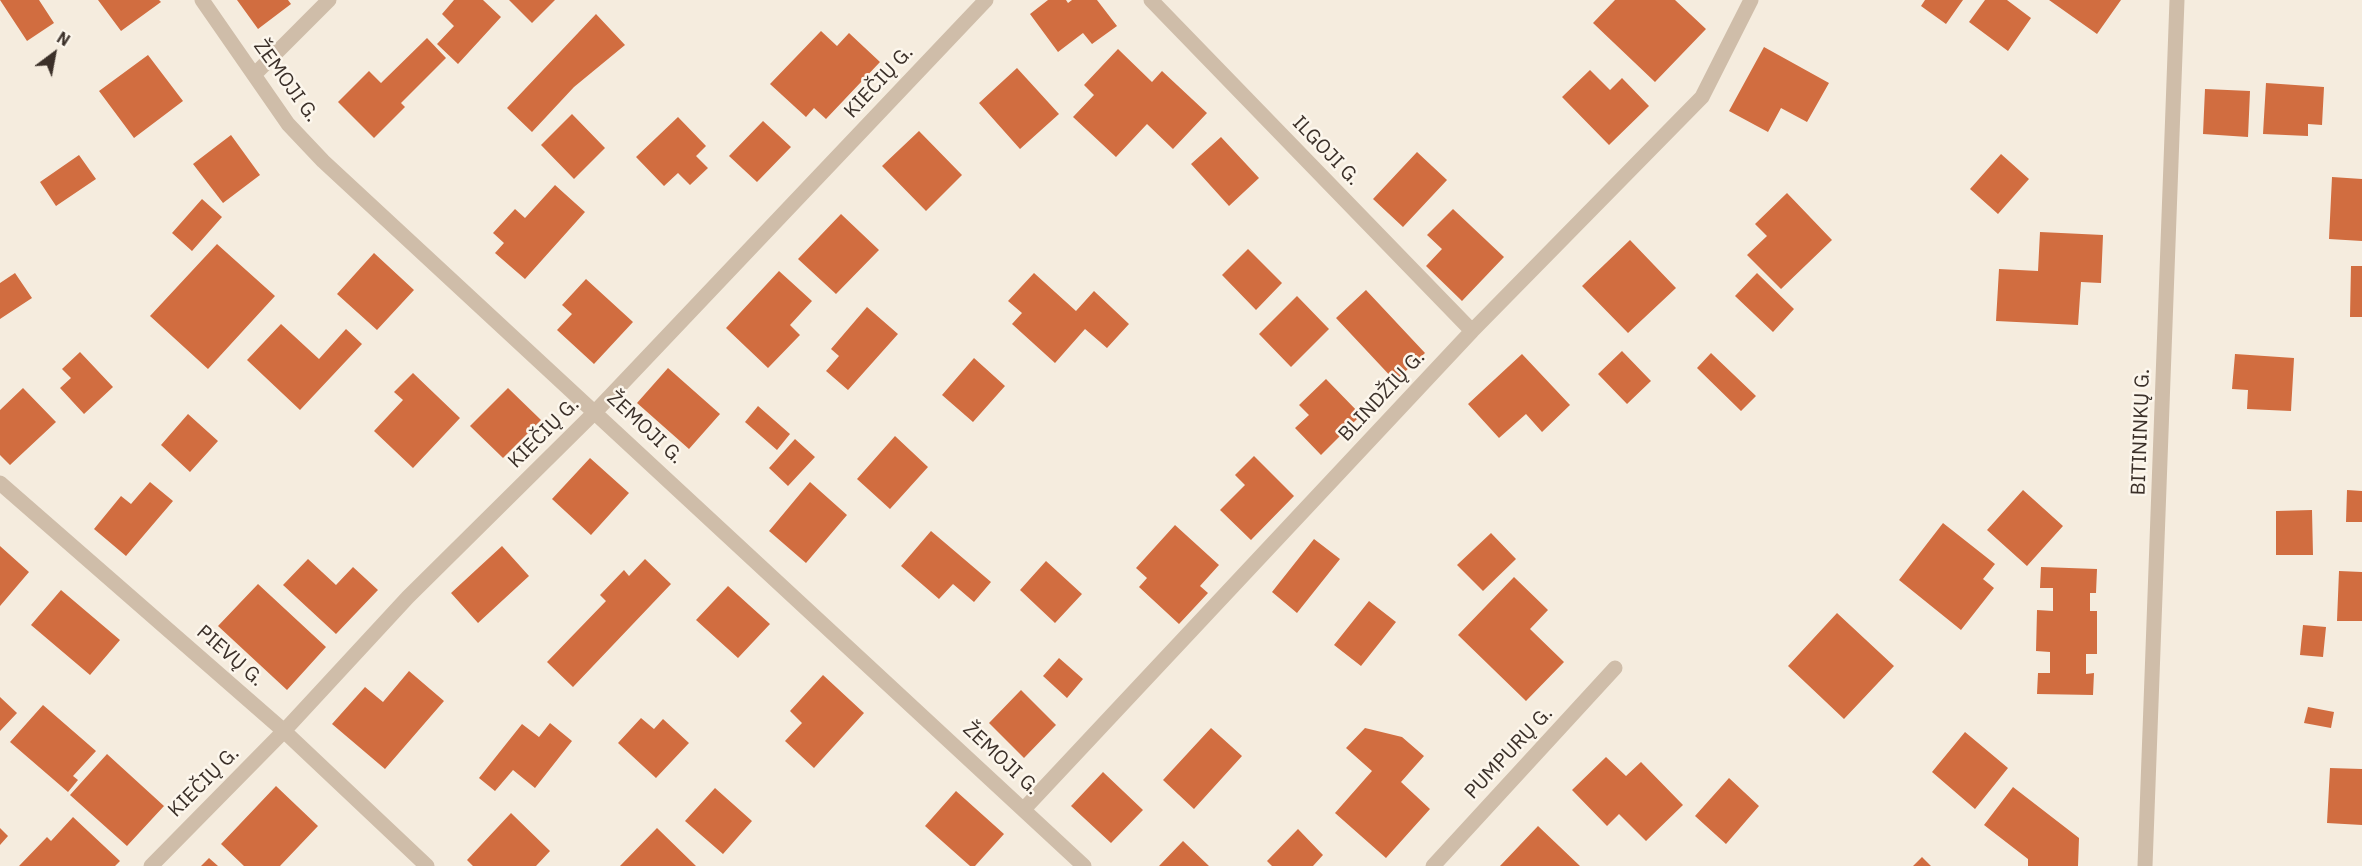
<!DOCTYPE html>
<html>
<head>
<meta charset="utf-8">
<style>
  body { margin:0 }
  #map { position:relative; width:2362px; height:866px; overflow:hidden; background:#f5ecde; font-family:"IBM Plex Sans",sans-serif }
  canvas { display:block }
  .north { position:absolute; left:24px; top:24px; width:60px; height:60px; -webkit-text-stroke:4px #fcf6ec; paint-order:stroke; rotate:32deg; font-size:16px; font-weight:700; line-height:24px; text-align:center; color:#3b3029 }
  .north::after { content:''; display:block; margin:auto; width:21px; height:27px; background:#3b3029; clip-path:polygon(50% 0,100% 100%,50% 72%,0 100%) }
</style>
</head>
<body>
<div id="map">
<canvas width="2362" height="866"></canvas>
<div class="north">N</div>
</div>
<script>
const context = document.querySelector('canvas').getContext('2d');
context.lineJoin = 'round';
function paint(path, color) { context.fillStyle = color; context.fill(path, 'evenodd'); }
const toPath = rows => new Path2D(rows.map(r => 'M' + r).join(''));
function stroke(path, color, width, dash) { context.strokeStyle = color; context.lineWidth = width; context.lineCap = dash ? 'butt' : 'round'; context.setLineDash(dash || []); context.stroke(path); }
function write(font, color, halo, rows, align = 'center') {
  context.font = font + ' "IBM Plex Sans",sans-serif'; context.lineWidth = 5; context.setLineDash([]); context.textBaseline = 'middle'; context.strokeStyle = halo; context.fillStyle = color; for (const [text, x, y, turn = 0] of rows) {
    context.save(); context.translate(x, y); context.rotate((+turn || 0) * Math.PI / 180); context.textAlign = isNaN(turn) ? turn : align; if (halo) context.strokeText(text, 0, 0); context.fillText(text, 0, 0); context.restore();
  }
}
const building = toPath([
  [0,0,39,0,54,23,27,41],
  [98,0,159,0,161,2,121,31],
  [237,0,288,0,291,4,258,29],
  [454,0,483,0,501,17,458,64,437,44,454,26,442,14],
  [509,0,555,0,532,23],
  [1048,0,1066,0,1068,3,1072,0,1097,0,1117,26,1092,44,1083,33,1058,52,1030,14],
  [1615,0,1675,0,1706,29,1655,82,1593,23],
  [1925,0,1963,0,1946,24,1921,6],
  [1985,0,2007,0,2031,18,2008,51,1969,22],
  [2049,0,2121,0,2097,34],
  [596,14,625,45,574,87,532,132,507,108],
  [821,31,837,46,849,33,880,62,826,119,814,108,806,117,770,84],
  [427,38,446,58,401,103,405,107,374,138,338,102,369,71,381,83],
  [1764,47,1829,83,1807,122,1781,108,1768,132,1729,111],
  [1118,49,1152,82,1162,71,1207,113,1173,149,1147,124,1116,157,1073,117,1094,95,1084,85],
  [148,55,183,101,134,138,99,91],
  [1017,68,1059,114,1020,149,979,103],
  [1590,70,1610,90,1622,78,1649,106,1609,145,1562,97],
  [2266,83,2324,87,2322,125,2308,124,2308,136,2263,134],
  [2205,89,2250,91,2248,137,2203,134],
  [572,114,605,148,574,179,541,145],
  [678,117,706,146,696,156,708,168,690,185,678,173,664,186,636,157],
  [763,121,791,147,757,182,729,156],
  [919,131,962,175,926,211,882,166],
  [231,135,260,175,223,203,193,164],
  [1221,137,1259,178,1229,206,1191,164],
  [1417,152,1447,180,1403,227,1373,199],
  [2001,154,2029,179,1998,214,1970,189],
  [79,155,96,179,56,206,40,182],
  [2332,177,2362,179,2362,241,2329,239],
  [555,185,585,212,525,279,495,253,504,243,493,233,515,209,525,218],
  [1787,193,1832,240,1781,289,1747,255,1767,236,1755,224],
  [202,199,222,217,192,251,172,233],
  [1453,209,1504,257,1462,301,1426,266,1442,249,1427,235],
  [841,214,879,250,836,294,798,259],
  [2040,232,2103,235,2101,283,2081,282,2078,325,1996,321,1999,269,2038,271],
  [1630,240,1676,288,1628,333,1582,286],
  [217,244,275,296,208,369,150,316],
  [1248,249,1282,283,1256,310,1222,275],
  [374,253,414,290,377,330,337,294],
  [2351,266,2362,266,2362,317,2350,317],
  [779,271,812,301,790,325,800,335,768,368,726,328],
  [15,273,32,298,0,319,0,283],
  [1034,273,1076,311,1094,291,1129,324,1107,348,1085,329,1055,363,1012,324,1022,313,1008,301],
  [1757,273,1794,309,1773,332,1735,296],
  [586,279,633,322,594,364,557,330,572,314,562,305],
  [1366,290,1425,353,1395,381,1336,318],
  [1297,296,1329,329,1291,367,1259,334],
  [867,307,898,334,848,390,826,371,839,356,831,349],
  [281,324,319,359,346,329,362,344,300,410,247,360],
  [1622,351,1651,381,1627,404,1598,374],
  [80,352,113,387,84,414,60,388,71,378,62,369],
  [1711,353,1756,396,1741,411,1697,368],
  [1522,354,1570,405,1542,432,1526,414,1499,438,1468,404],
  [2235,354,2294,358,2291,411,2247,409,2248,390,2232,389],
  [974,358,1005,386,973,422,942,395],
  [668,368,720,414,689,449,637,403],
  [413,373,460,418,413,468,374,431,403,400,394,392],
  [1326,379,1361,415,1321,455,1295,428,1309,415,1299,405],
  [23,388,56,422,10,465,0,455,0,410],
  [508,388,541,420,503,458,470,426],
  [758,406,790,434,777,450,745,422],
  [188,414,218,441,190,472,161,445],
  [895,436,928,467,890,509,857,479],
  [795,439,815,457,788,486,769,468],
  [1254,456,1294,496,1251,540,1220,510,1245,485,1235,475],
  [590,458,629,493,591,535,552,499],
  [150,482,173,501,126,556,94,529,121,496,131,504],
  [810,482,847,515,806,563,769,531],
  [2023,490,2063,526,2027,566,1987,530],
  [2347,490,2362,491,2362,522,2346,522],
  [2312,510,2313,555,2276,555,2276,511],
  [1943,523,1995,564,1983,579,1994,588,1961,630,1899,580],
  [1175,525,1219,565,1200,586,1208,593,1179,624,1139,587,1147,578,1136,568],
  [931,531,991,582,974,602,953,584,939,599,901,566],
  [1491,533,1516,559,1483,591,1457,565],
  [1314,539,1340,559,1297,613,1272,592],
  [0,546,29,572,0,606],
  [502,546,529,576,478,623,451,593],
  [308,559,336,585,353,567,378,590,336,634,283,585],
  [645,559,671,584,573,687,547,662,606,601,600,595,624,570,629,576],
  [1046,561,1082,594,1055,623,1020,590],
  [2041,567,2097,569,2096,593,2090,593,2090,611,2097,611,2097,654,2086,654,2086,674,2094,673,2093,695,2037,694,2038,673,2050,673,2050,652,2036,651,2037,610,2053,611,2053,588,2040,588],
  [2339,571,2362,572,2362,621,2337,621],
  [1514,577,1548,610,1530,629,1564,662,1526,701,1458,635],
  [258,584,326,647,287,690,218,626],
  [728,586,770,624,738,658,696,620],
  [61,590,120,640,90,675,31,625],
  [1369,601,1396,622,1361,666,1334,645],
  [1837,613,1894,666,1844,719,1788,666],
  [2303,625,2326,627,2323,657,2300,655],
  [1059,658,1083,679,1067,698,1043,676],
  [409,671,444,701,385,769,332,724,365,687,383,702],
  [823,675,864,713,814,768,785,741,802,723,790,711],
  [1021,690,1056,725,1024,758,989,723],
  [0,697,17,713,0,731],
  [43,705,96,751,73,776,78,780,68,792,10,742],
  [2308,707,2334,712,2331,728,2304,723],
  [641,718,654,729,663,719,689,743,656,778,618,743],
  [550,723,572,741,535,788,513,770,495,791,479,778,522,724,539,737],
  [1211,728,1242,756,1194,809,1163,780],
  [1365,728,1402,737,1424,756,1401,782,1430,809,1386,858,1335,813,1372,771,1346,748],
  [1965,732,2008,768,1975,809,1932,772],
  [107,754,164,806,127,846,70,795],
  [1606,757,1626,776,1641,762,1683,805,1646,841,1619,814,1607,826,1572,790],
  [2330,768,2362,769,2362,825,2327,823],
  [1103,772,1143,810,1111,843,1071,806],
  [1729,778,1759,806,1726,844,1695,816],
  [276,786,318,826,280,866,244,866,221,844],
  [2013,787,2079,838,2078,866,2028,866,2028,859,1984,825],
  [715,788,752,821,723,854,685,821],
  [956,791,1004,834,975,866,970,866,925,826],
  [511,813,550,851,536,866,473,866,467,860],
  [73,817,120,861,115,866,19,866,47,837,51,841],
  [1538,826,1580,866,1500,866],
  [0,828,8,836,0,845],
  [657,828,696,866,620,866],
  [1298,829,1323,855,1313,866,1272,866,1267,861],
  [1183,841,1209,866,1159,866],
  [1922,857,1931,866,1913,866],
  [209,858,218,866,201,866]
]);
const minor = toPath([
  [202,0,288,124,323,161,1084,866],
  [1151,0,1472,331],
  [255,74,329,0],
  [0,483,284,731,427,866],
  [1024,809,1472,331,1702,97,1751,0],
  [151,866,284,731,408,597,596,411,986,0],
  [1433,866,1615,668],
  [2145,866,2177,0]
]);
const streetNames = [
  ["ŽEMOJI G.",286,81,54],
  ["KIEČIŲ G.",879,82,-47],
  ["ILGOJI G.",1326,151,46],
  ["BLINDŽIŲ G.",1382,396,-47],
  ["ŽEMOJI G.",645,428,43],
  ["BITININKŲ G.",2141,432,-88],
  ["KIEČIŲ G.",544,433,-45],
  ["PIEVŲ G.",230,656,41],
  ["PUMPURŲ G.",1509,753,-47],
  ["ŽEMOJI G.",1001,759,43],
  ["KIEČIŲ G.",204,782,-45]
];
paint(building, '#d16d40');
stroke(minor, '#cfbda9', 15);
write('20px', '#3b3029', '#fcf6ec', streetNames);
</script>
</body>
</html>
